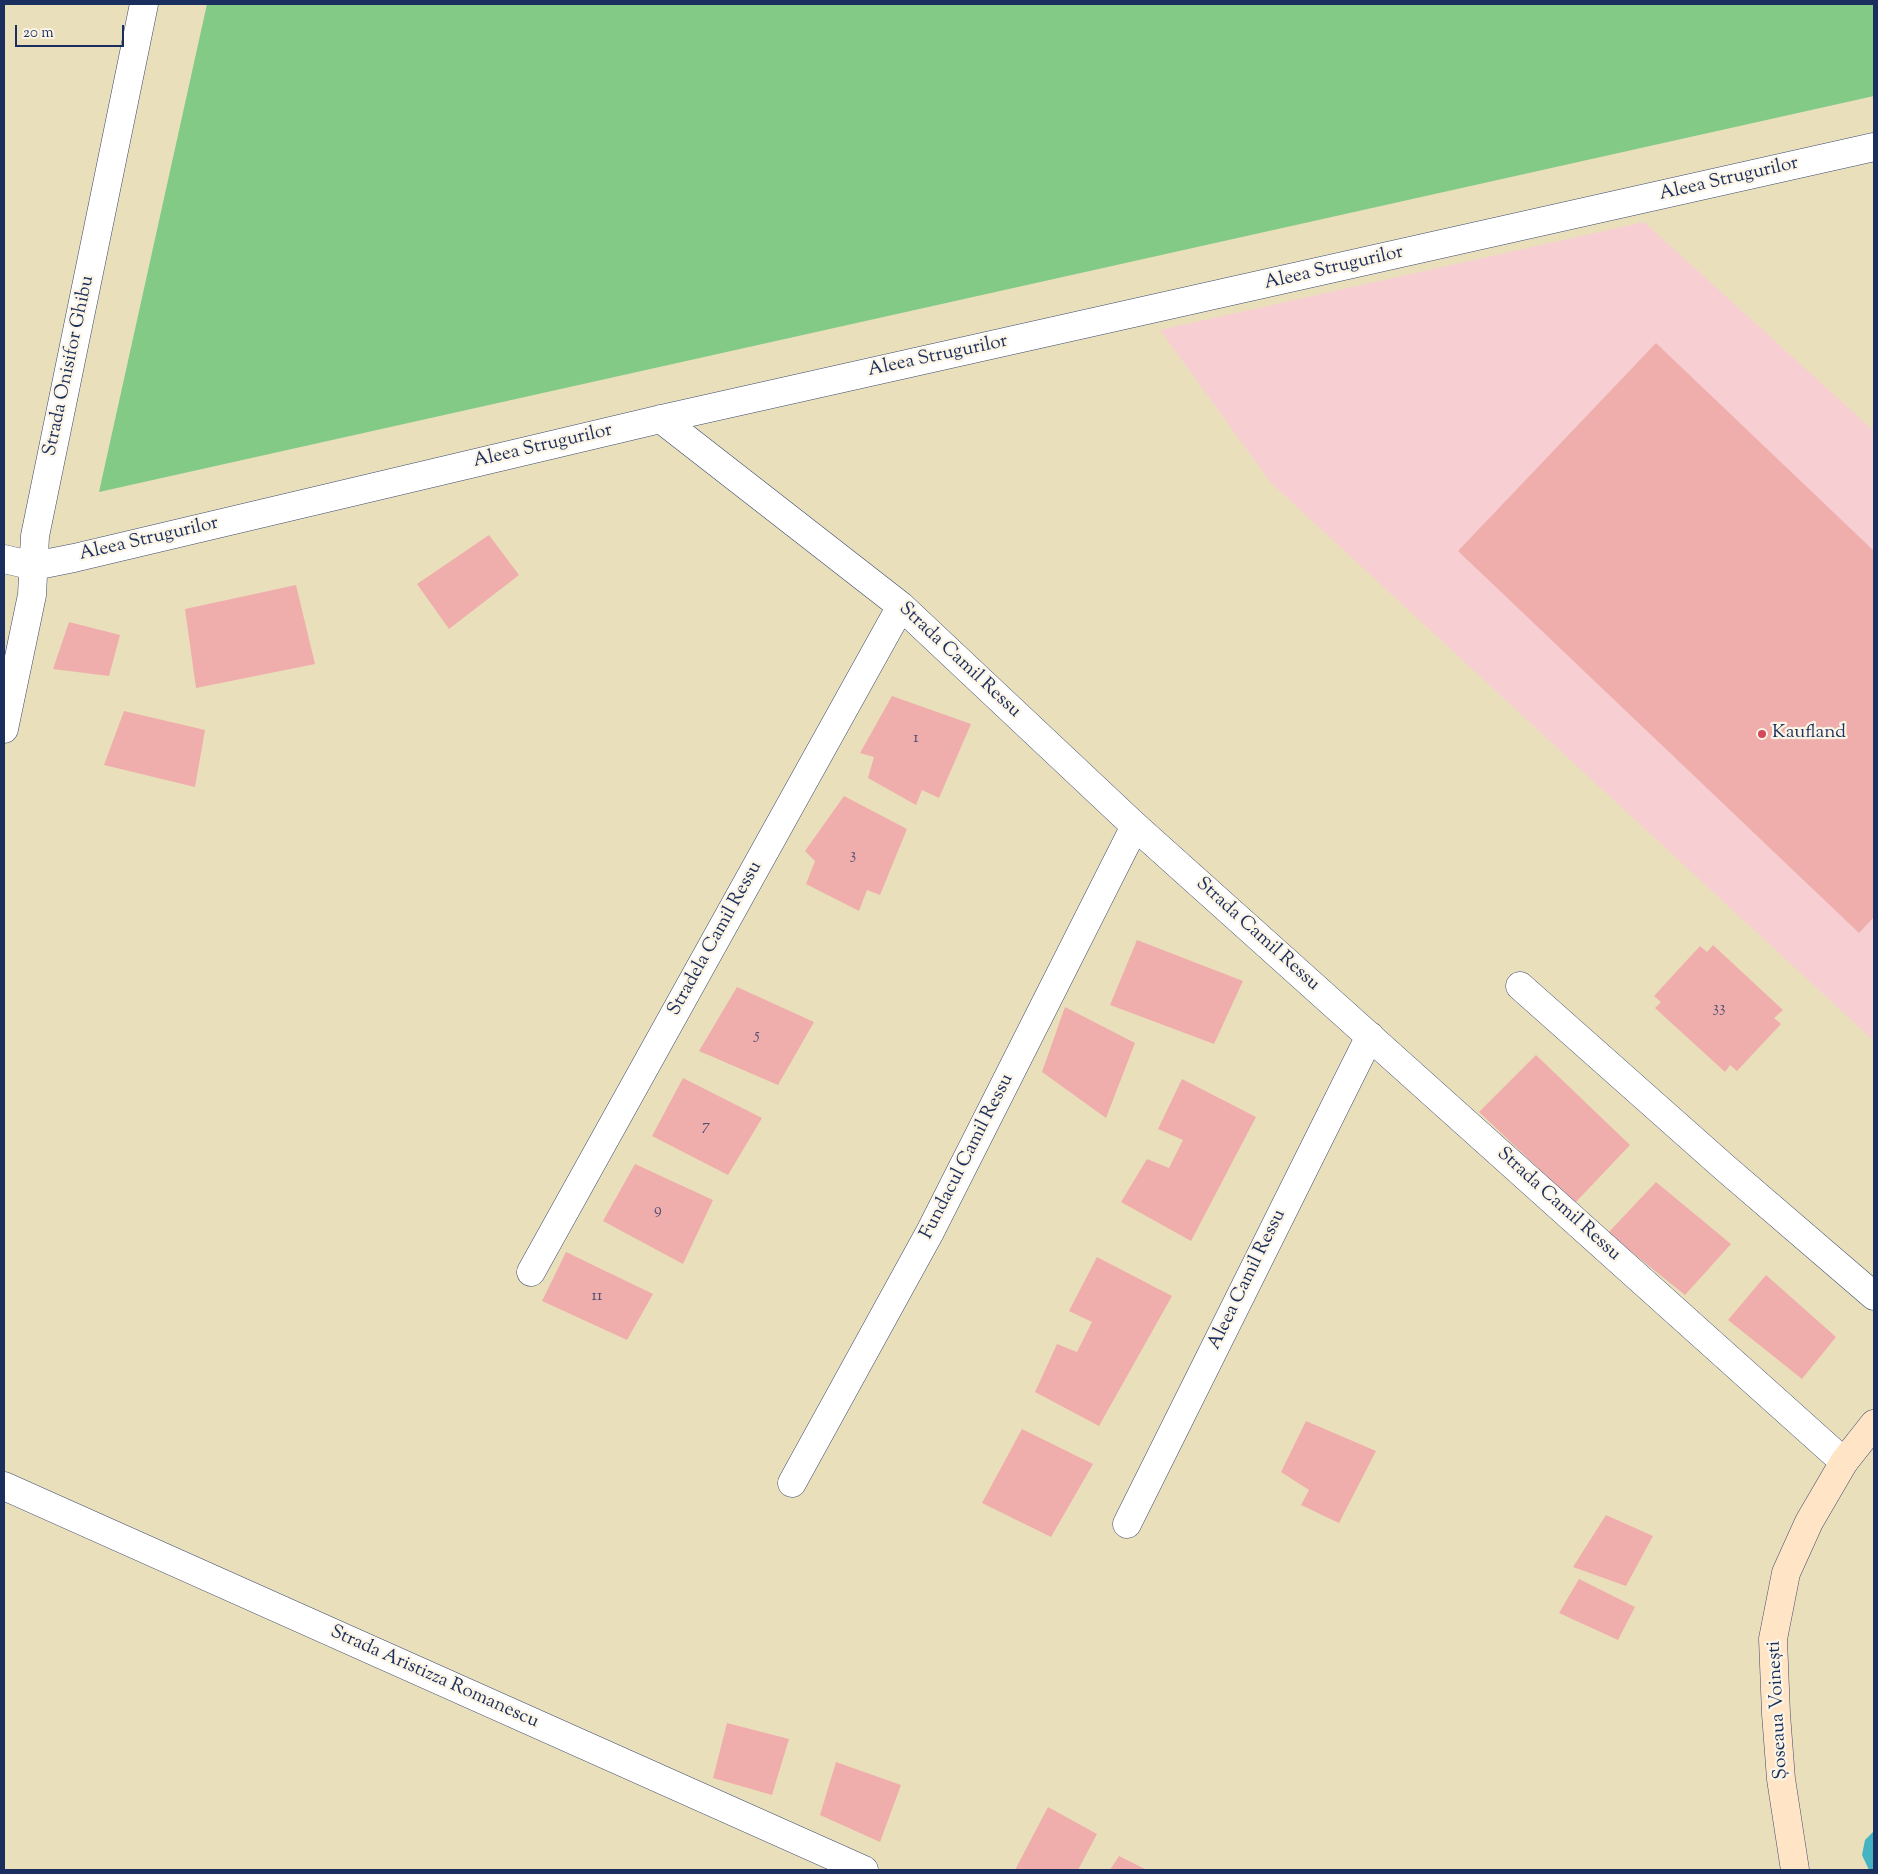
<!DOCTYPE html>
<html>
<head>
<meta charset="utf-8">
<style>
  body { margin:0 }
  #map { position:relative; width:1878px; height:1874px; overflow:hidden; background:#eadfbb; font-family:"Sorts Mill Goudy",serif }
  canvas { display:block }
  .frame { position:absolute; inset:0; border:5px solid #1b2f5e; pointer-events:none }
  .scale { position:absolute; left:15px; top:25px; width:109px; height:22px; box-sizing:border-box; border:2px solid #1b2f5e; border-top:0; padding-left:6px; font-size:15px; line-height:18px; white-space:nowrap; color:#1b2f5e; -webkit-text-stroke:4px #fcf5e5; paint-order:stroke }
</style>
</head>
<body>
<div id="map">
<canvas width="1878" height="1874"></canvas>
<div class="frame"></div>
<div class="scale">20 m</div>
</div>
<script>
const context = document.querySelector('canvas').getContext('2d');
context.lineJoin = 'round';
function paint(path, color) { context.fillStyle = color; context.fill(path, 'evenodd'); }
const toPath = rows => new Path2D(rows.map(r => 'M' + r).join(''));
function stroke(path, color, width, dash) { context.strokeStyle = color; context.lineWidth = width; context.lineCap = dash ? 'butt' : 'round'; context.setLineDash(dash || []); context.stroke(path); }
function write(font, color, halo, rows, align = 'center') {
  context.font = font + ' "Sorts Mill Goudy",serif'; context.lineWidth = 4.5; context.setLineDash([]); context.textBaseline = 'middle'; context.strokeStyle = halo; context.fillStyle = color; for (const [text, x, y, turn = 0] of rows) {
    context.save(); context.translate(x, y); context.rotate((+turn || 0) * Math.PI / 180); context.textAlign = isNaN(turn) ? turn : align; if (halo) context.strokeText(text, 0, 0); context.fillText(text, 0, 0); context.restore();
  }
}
const built = toPath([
  [1644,222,1874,431,1874,1041,1271,483,1160,330]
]);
const green = toPath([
  [207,4,1874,4,1874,96,99,492]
]);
const water = toPath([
  [1874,1831,1874,1870,1869,1870,1862,1855,1865,1840]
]);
const building = toPath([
  [1656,343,1874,551,1874,917,1859,933,1458,551],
  [489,535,519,575,449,629,417,584],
  [296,585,315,664,196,688,185,609],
  [69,622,120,635,109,676,53,669],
  [892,696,971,724,939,798,922,790,916,805,868,778,874,757,860,753],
  [124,711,205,730,195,787,104,765],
  [844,796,907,829,880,895,867,890,859,911,806,884,815,861,805,851],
  [1137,940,1243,981,1214,1044,1110,1005],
  [1713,945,1783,1010,1774,1018,1781,1024,1737,1071,1730,1065,1725,1072,1655,1008,1661,1002,1654,996,1700,946,1707,952],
  [737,987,814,1022,778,1085,699,1051],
  [1065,1007,1135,1043,1106,1118,1042,1072],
  [1536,1055,1630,1145,1575,1203,1479,1112],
  [683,1078,762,1118,728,1175,652,1136],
  [1182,1079,1256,1117,1191,1241,1121,1202,1147,1159,1169,1168,1183,1140,1158,1129],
  [635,1164,713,1200,683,1264,603,1221],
  [1656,1182,1731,1244,1685,1295,1608,1233],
  [566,1252,653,1294,627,1340,542,1301],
  [1097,1257,1172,1296,1099,1426,1035,1392,1057,1344,1077,1352,1092,1322,1069,1311],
  [1766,1275,1836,1337,1802,1379,1728,1320],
  [1306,1421,1376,1451,1339,1523,1301,1505,1309,1490,1281,1472],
  [1022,1429,1093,1464,1051,1537,982,1503],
  [1606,1515,1653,1536,1626,1586,1573,1567],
  [1579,1579,1635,1607,1618,1640,1559,1613],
  [727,1723,789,1739,772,1795,713,1778],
  [836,1762,901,1785,880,1842,820,1815],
  [1048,1807,1097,1834,1078,1870,1015,1870],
  [1119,1856,1147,1870,1110,1870]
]);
const street = toPath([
  [661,419,901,606,1135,826,1844,1462],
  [4,559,34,566,74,558,661,419,1874,147],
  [4,729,32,595,35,536,144,4],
  [1520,986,1724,1167,1874,1296],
  [531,1272,901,606],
  [792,1483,930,1232,1135,826],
  [4,1486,864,1870],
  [1127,1524,1370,1036]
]);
const secondary = toPath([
  [1795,1870,1781,1779,1776,1714,1773,1639,1786,1573,1809,1522,1844,1462,1874,1424]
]);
const markers = [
  [1762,734,5,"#d1495b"]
];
const numberNames = [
  ["1",916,739],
  ["3",853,856],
  ["33",1719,1009],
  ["5",757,1036],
  ["7",706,1127],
  ["9",658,1211],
  ["11",597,1297]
];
const streetNames = [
  ["Aleea Strugurilor",1729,180,-13],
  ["Aleea Strugurilor",1334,269,-13],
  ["Aleea Strugurilor",938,357,-12],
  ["Strada Onisifor Ghibu",70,366,-78],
  ["Aleea Strugurilor",543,447,-13],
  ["Aleea Strugurilor",149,540,-13],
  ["Strada Camil Ressu",959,661,43],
  ["Strada Camil Ressu",1257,935,42],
  ["Stradela Camil Ressu",716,939,-61],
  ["Fundacul Camil Ressu",968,1157,-63],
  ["Strada Camil Ressu",1558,1205,42],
  ["Aleea Camil Ressu",1248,1280,-64],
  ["Strada Aristizza Romanescu",434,1678,24],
  ["Șoseaua Voinești",1779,1710,-93]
];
const poiNames = [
  ["Kaufland",1772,734]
];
paint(built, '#f7cfd3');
paint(green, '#82ca86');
paint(water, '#45b3c1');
paint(building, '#efaeac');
stroke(street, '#3a496c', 29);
stroke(secondary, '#3a496c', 29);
stroke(street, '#fff', 28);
stroke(secondary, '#ffe4c6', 28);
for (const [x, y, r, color] of markers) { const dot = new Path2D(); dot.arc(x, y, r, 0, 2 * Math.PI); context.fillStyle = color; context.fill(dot); stroke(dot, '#fcf5e5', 2); }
write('16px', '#504f72', null, numberNames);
write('19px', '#1b2f5e', '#fcf5e5', streetNames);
write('19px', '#1b2f5e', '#fcf5e5', poiNames, 'left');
</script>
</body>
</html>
